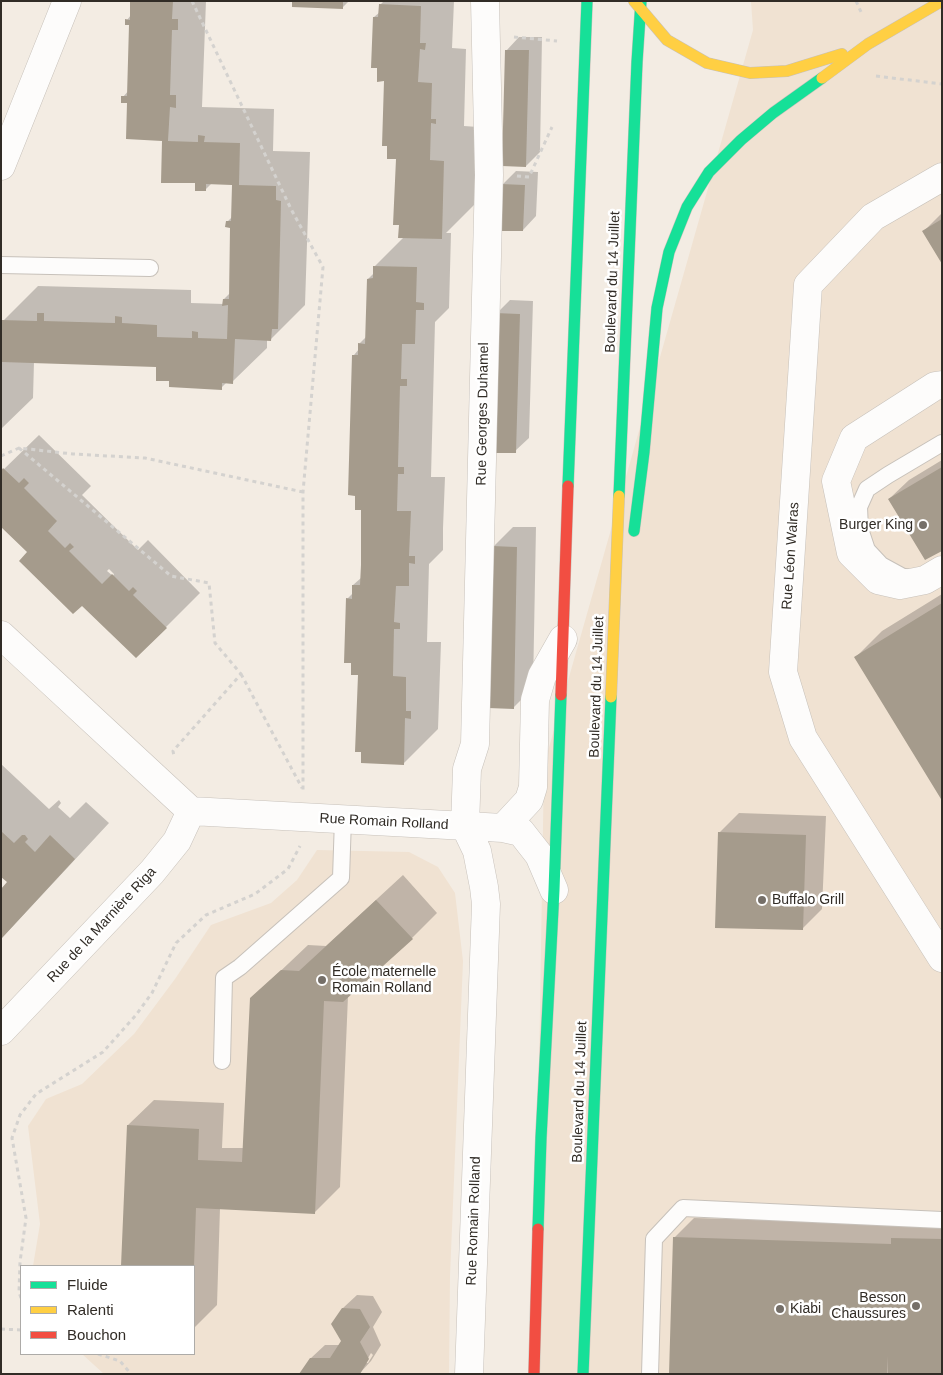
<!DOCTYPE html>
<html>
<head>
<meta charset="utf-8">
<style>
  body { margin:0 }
  #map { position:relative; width:943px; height:1375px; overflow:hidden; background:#f3ece3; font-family:Arial,sans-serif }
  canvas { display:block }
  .frame { position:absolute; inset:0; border:2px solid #312c26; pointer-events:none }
  .legend { position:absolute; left:20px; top:1265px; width:175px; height:90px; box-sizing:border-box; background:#fff; border:1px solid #adaba8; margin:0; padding:6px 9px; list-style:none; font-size:15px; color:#312c26 }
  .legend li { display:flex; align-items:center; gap:10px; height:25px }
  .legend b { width:25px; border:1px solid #adaba8 }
</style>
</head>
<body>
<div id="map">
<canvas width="943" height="1375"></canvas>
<div class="frame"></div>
<ul class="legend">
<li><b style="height:6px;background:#16e098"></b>Fluide</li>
<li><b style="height:6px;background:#ffcf43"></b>Ralenti</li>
<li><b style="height:6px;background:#f24e42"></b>Bouchon</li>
</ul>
</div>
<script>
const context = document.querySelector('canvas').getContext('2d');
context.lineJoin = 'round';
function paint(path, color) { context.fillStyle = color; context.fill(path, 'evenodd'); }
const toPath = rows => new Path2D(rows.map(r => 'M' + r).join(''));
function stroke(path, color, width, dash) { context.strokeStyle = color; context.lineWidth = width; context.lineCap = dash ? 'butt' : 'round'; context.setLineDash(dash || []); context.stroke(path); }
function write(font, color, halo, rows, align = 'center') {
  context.font = font + ' Arial,sans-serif'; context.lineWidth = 5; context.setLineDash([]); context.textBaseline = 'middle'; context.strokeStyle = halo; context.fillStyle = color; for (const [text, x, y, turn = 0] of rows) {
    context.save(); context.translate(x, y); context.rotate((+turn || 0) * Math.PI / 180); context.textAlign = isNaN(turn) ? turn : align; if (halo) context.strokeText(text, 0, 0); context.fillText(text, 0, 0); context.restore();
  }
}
const built = toPath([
  [751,1,942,1,942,1374,534,1374,544,765,753,30],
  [317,850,409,852,438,867,455,893,463,961,450,1276,449,1374,104,1374,82,1354,194,1354,194,1266,33,1266,40,1224,28,1126,46,1099,82,1084,134,1034,175,979,211,925,271,903,297,880]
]);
const shadow = toPath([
  [131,1,206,1,202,107,274,109,273,151,310,152,305,305,271,339,267,339,267,348,232,382,227,382,221,388,171,380,157,366,34,362,33,398,1,429,1,321,3,321,38,286,191,290,191,303,224,304,224,299,230,293,232,224,227,222,232,217,233,184,212,183,205,190,196,183,163,140,123,97,129,90,131,22,127,20,131,15],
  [294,1,356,1,349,1,343,7],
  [384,1,454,1,452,48,466,49,464,126,478,127,476,203,446,233,451,233,449,308,435,322,431,477,445,477,443,528,443,550,429,564,427,642,441,642,438,729,404,763,359,676,347,599,353,593,353,585,361,578,363,509,354,355,359,349,359,344,367,336,368,279,374,273,374,267,404,237,397,160,385,80,374,17,380,12,380,5],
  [519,37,542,37,540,152,526,166,506,51],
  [516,171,538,172,536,216,523,230,502,185],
  [942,213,942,261,924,231],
  [510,300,533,301,529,438,515,451,497,313],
  [39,435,91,486,82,495,138,550,148,540,200,593,136,657,29,552,1,472],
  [109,569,114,574,113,576,107,571],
  [942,460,942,549,889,499,909,480],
  [513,527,536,527,533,688,513,708,493,547],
  [942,594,942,796,856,657,882,631],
  [1,764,49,809,59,800,61,803,58,807,70,818,86,802,109,823,1,939,1,891,9,882,1,876],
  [739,813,826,816,822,909,802,929,719,833],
  [403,875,437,913,412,938,348,996,340,1187,315,1212,220,1208,217,1305,194,1328,194,1266,122,1266,128,1125,154,1100,224,1103,222,1148,244,1148,251,999,308,945,326,946],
  [942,1213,942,1374,670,1374,674,1238,694,1218,907,1224],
  [357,1295,373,1296,382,1312,373,1327,381,1345,371,1361,359,1374,311,1358,325,1345,340,1345,342,1341,343,1308],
  [371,1353,373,1355,368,1363,365,1363]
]);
const building = toPath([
  [130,1,173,1,172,19,178,19,178,30,172,30,170,95,176,95,176,108,170,107,168,141,198,142,198,135,205,136,204,142,240,143,239,185,276,186,276,200,281,201,278,329,272,329,271,341,235,339,233,384,222,383,222,390,169,387,169,381,156,381,156,367,1,362,2,320,37,321,37,313,44,313,44,321,115,323,115,316,122,317,122,323,157,325,157,337,192,338,192,331,198,332,198,338,227,339,228,305,222,306,223,299,229,299,230,228,225,227,226,221,231,221,232,185,206,184,206,191,195,191,195,183,161,183,162,141,126,139,127,103,121,103,121,96,127,96,129,25,125,25,125,19,130,20],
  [292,1,343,1,343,9,292,7],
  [379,4,421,6,420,43,426,43,425,50,420,49,418,82,432,83,431,119,436,119,436,124,431,123,430,160,444,161,442,239,398,238,399,225,393,225,396,159,387,159,387,146,382,146,384,81,377,82,377,68,371,68,373,17,378,17],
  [505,50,529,50,526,167,502,166],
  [501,184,525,185,523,231,499,231],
  [942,219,942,264,922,231],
  [373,266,417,267,416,302,424,303,424,310,416,310,415,344,402,344,401,379,407,379,407,386,400,386,398,467,404,467,404,474,398,474,397,511,411,511,409,556,415,556,415,564,409,563,409,586,396,586,394,622,400,623,400,629,394,629,393,676,406,677,406,711,411,711,411,719,405,718,404,765,361,763,361,752,355,752,358,675,351,675,351,663,344,663,346,598,352,599,352,585,360,585,361,565,361,510,355,510,355,496,348,495,352,355,358,355,358,343,365,344,367,279,373,278],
  [495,313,520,314,516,453,491,453],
  [942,467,942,551,925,560,888,499],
  [3,468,19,483,24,478,29,483,24,488,57,521,48,531,65,548,70,543,74,547,69,551,102,584,112,574,129,591,133,587,137,591,133,595,167,628,136,658,82,606,73,614,19,561,27,552,1,527,1,471],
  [492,546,517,547,514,709,488,708],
  [942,603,942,798,941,799,854,657],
  [1,831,14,843,22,835,25,835,28,839,25,842,35,852,50,835,75,859,1,939,1,889,7,882,1,877],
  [718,832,806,835,803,930,715,928],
  [376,900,413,939,343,1002,324,1001,315,1214,196,1208,194,1266,121,1266,127,1125,199,1129,198,1160,242,1162,250,998,281,970,299,971],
  [673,1237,891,1244,891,1238,942,1239,942,1374,888,1374,887,1356,887,1374,669,1374],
  [342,1308,360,1309,370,1327,360,1342,369,1359,360,1374,299,1374,310,1358,330,1358,341,1341,331,1324]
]);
const path = toPath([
  [192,1,291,209,323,267,303,492,303,790],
  [856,1,862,14],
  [514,37,557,41],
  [876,76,942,84],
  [517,176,529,177,552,127],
  [19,448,171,576,209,583,215,643,241,674,173,751,174,756],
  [1,456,19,448,73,454,145,458,303,492],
  [241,674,302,788],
  [21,1298,19,1292,20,1262,26,1218,12,1138,20,1115,36,1094,103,1052,136,1015,152,993,176,943,206,915,255,894,288,869,300,846],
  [1,1329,21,1330],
  [98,1354,120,1361,131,1374]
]);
const lane = toPath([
  [1,265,150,268],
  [906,577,903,577,881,565,867,550,860,529,859,507,867,489,888,475,942,443],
  [222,1061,224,978,240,967,341,878,343,819],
  [650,1374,654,1239,683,1208,942,1220]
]);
const street = toPath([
  [1,166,67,1],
  [942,177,873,217,808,285,783,672,803,738,942,958],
  [942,385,935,386,854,438,836,481,851,553,878,580,900,585,925,580,942,570],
  [1,635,191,811,503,828,521,832,539,855,554,890],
  [503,828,529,800,533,787,535,700,542,676,563,639],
  [1,1031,152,872,177,841,191,811],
  [469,1374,486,904,484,887,477,851,465,826,467,769,475,744,489,175,485,1]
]);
const fast = toPath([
  [568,486,587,1],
  [619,496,637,62,641,1],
  [634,531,644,452,657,308,669,252,687,207,709,172,741,140,773,113,822,78],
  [538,1229,541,1138,554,890,561,695],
  [583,1374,611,697]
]);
const slow = toPath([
  [634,1,667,40,707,63,750,73,787,71,842,54],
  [822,78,868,44,942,1],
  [611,697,619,496]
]);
const jam = toPath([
  [561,695,568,486],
  [534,1374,538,1229]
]);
const markers = [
  [923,525,5,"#756f68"],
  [762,900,5,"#756f68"],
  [322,980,5,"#756f68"],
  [916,1306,5,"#756f68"],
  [780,1309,5,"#756f68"]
];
const streetNames = [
  ["Boulevard du 14 Juillet",613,282,-88],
  ["Rue Georges Duhamel",483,414,-89],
  ["Rue Léon Walras",791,556,-86],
  ["Boulevard du 14 Juillet",597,687,-88],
  ["Rue Romain Rolland",384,822,3],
  ["Rue de la Marnière Riga",102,925,-47],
  ["Boulevard du 14 Juillet",580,1092,-88],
  ["Rue Romain Rolland",474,1221,-88]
];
const poiNames = [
  ["Burger King",913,525,"right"],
  ["Buffalo Grill",772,900],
  ["École maternelle",332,972],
  ["Romain Rolland",332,988],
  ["Besson",906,1298,"right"],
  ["Chaussures",906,1314,"right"],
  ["Kiabi",790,1309]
];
paint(built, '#f0e2d2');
paint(shadow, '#0003');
paint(building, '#a59b8c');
stroke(lane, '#c7c1ba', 18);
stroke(street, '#c7c1ba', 29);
stroke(fast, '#c7c1ba', 12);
stroke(slow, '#c7c1ba', 12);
stroke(jam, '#c7c1ba', 12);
stroke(path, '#d4d2cf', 3, [4, 4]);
stroke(lane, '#fdfcfb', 16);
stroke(street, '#fdfcfb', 28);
stroke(fast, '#16e098', 11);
stroke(slow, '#ffcf43', 11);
stroke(jam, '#f24e42', 11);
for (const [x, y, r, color] of markers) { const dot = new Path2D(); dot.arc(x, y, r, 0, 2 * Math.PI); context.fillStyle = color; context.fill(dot); stroke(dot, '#fff', 2); }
write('14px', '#312c26', '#fff', streetNames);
write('14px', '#312c26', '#fff', poiNames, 'left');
</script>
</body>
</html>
